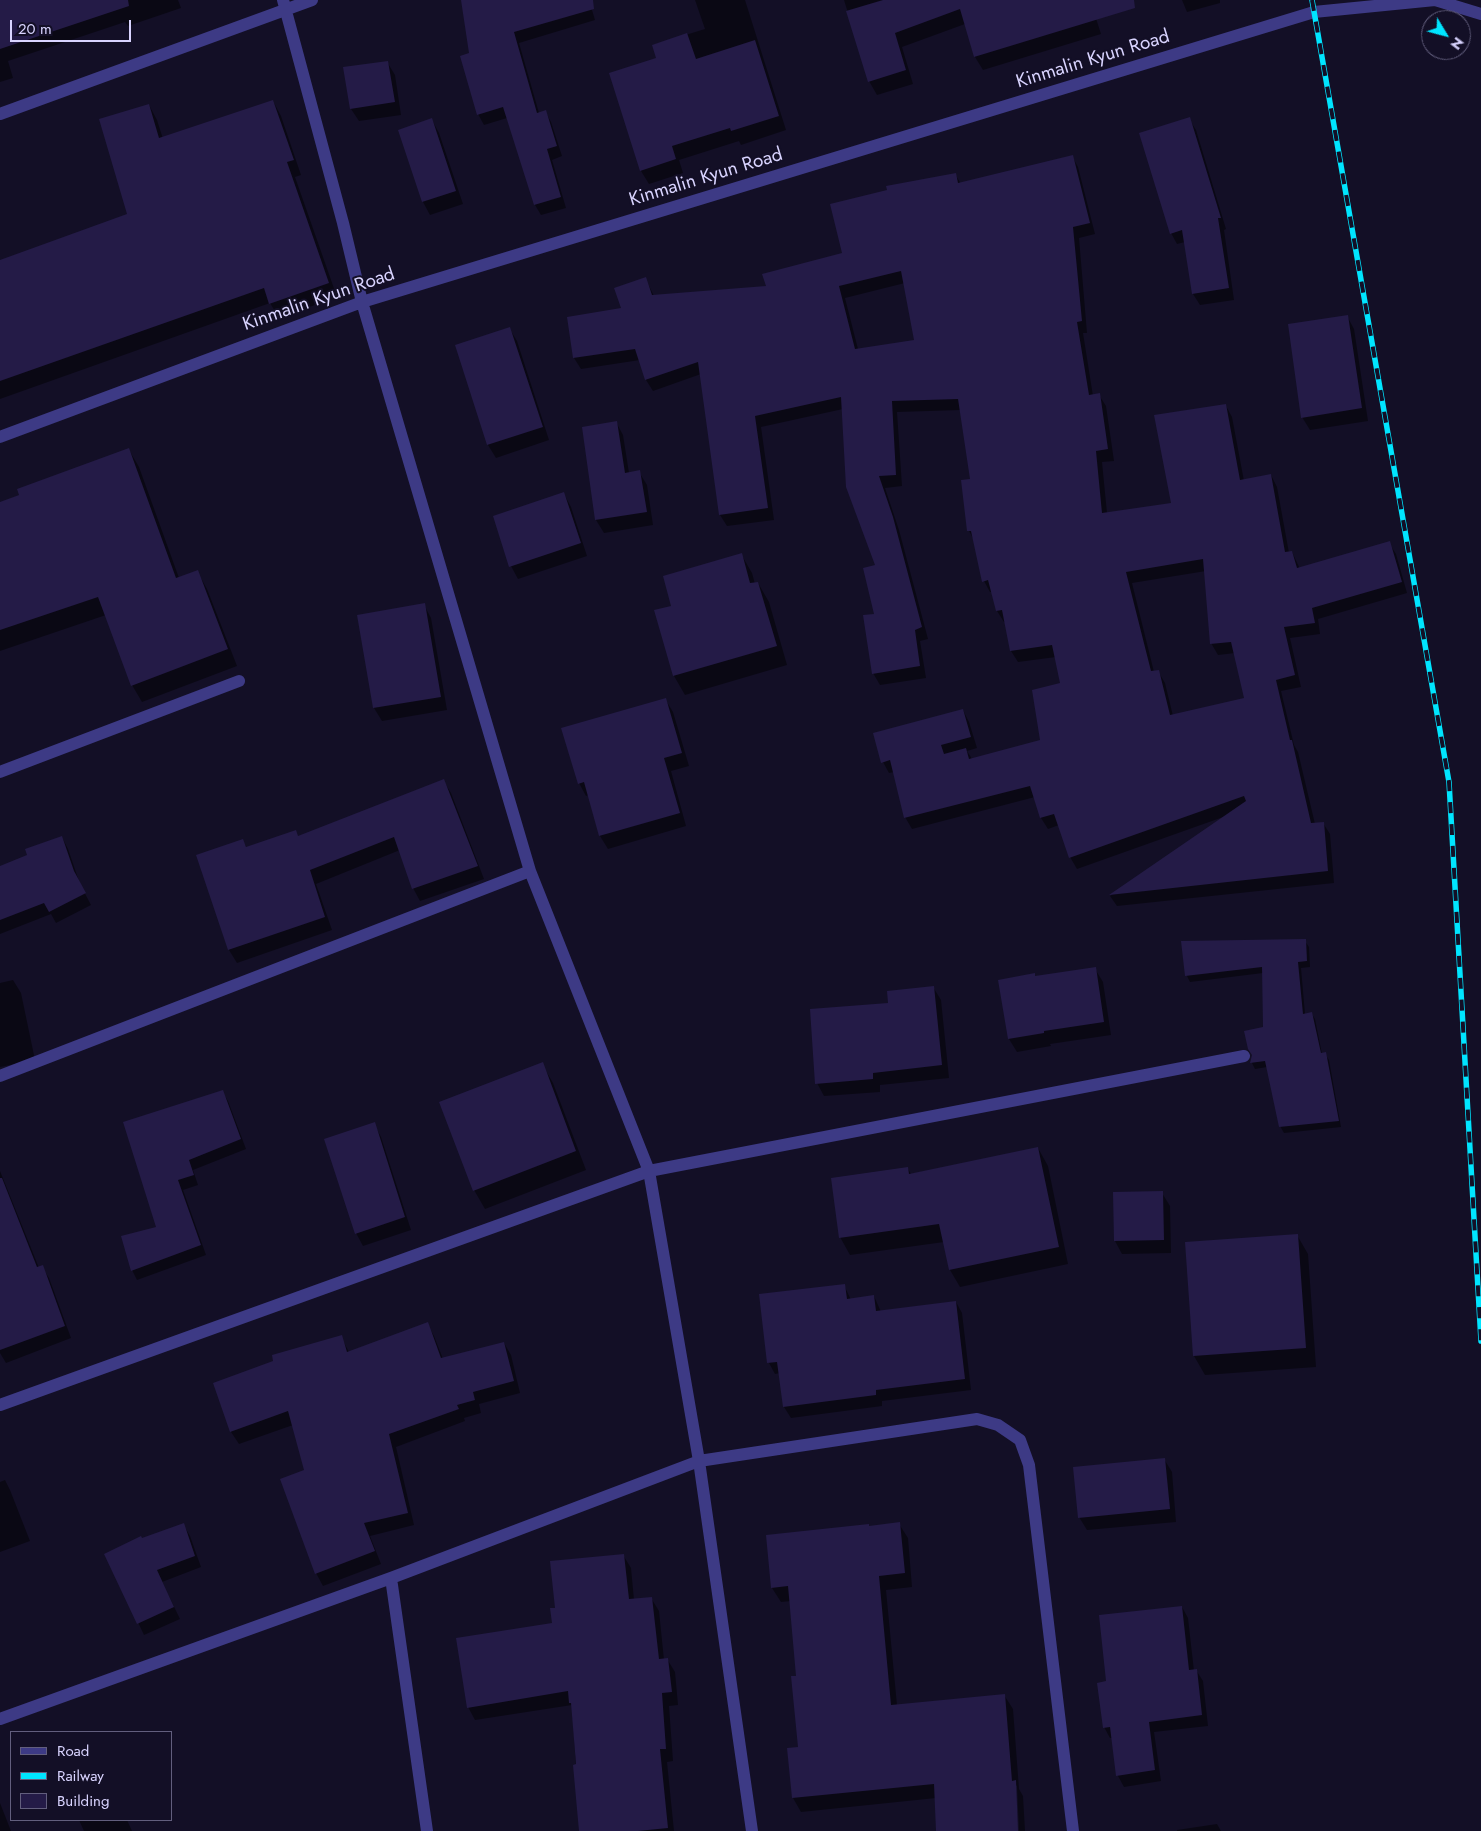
<!DOCTYPE html>
<html>
<head>
<meta charset="utf-8">
<style>
  body { margin:0 }
  #map { position:relative; width:1481px; height:1831px; overflow:hidden; background:#130f26; font-family:Jost,sans-serif }
  canvas { display:block }
  .legend { position:absolute; left:10px; top:1731px; width:162px; height:90px; box-sizing:border-box; background:#130f26; border:1px solid #625e7d; margin:0; padding:6px 9px; list-style:none; font-size:15px; color:#d9d4ff }
  .legend li { display:flex; align-items:center; gap:10px; height:25px }
  .legend b { width:25px; border:1px solid #625e7d }
  .north { position:absolute; left:1421px; top:10px; width:50px; height:50px; box-sizing:border-box; background:#130f26; border:1px solid #625e7d; border-radius:50%; rotate:127deg; font-size:14px; font-weight:700; line-height:20px; text-align:center; color:#d9d4ff }
  .north::after { content:''; display:block; margin:auto; width:18px; height:22px; background:#00e5ff; clip-path:polygon(50% 0,100% 100%,50% 72%,0 100%) }
  .scale { position:absolute; left:10px; top:20px; width:121px; height:22px; box-sizing:border-box; border:2px solid #d9d4ff; border-top:0; padding-left:6px; font-size:15px; line-height:18px; white-space:nowrap; color:#d9d4ff; -webkit-text-stroke:4px #130f26; paint-order:stroke }
</style>
</head>
<body>
<div id="map">
<canvas width="1481" height="1831"></canvas>
<ul class="legend">
<li><b style="height:6px;background:#3d3a85"></b>Road</li>
<li><b style="height:6px;background:#00e5ff"></b>Railway</li>
<li><b style="height:14px;background:#241b47"></b>Building</li>
</ul>
<div class="north">N</div>
<div class="scale">20 m</div>
</div>
<script>
const context = document.querySelector('canvas').getContext('2d');
context.lineJoin = 'round';
function paint(path, color) { context.fillStyle = color; context.fill(path, 'evenodd'); }
const toPath = rows => new Path2D(rows.map(r => 'M' + r).join(''));
function stroke(path, color, width, dash) { context.strokeStyle = color; context.lineWidth = width; context.lineCap = dash ? 'butt' : 'round'; context.setLineDash(dash || []); context.stroke(path); }
function write(font, color, halo, rows, align = 'center') {
  context.font = font + ' Jost,sans-serif'; context.lineWidth = 4; context.setLineDash([]); context.textBaseline = 'middle'; context.strokeStyle = halo; context.fillStyle = color; for (const [text, x, y, turn = 0] of rows) {
    context.save(); context.translate(x, y); context.rotate((+turn || 0) * Math.PI / 180); context.textAlign = isNaN(turn) ? turn : align; if (halo) context.strokeText(text, 0, 0); context.fillText(text, 0, 0); context.restore();
  }
}
const shadow = toPath([
  [0,0,178,0,181,8,128,26,125,22,8,61,13,78,0,82],
  [463,0,589,0,595,20,519,43,539,113,545,111,551,122,562,156,552,160,566,208,541,215,535,205,507,118,484,125,478,114],
  [695,0,745,0,786,130,741,145,739,141,679,160,683,173,649,184,641,171,658,59,653,45,705,29],
  [844,0,1121,0,1093,9,1101,34,983,70,975,57,965,24,902,47,913,84,877,95,869,81],
  [1182,0,1220,0,1220,3,1187,12],
  [387,62,395,75,401,115,359,121,351,109],
  [273,101,281,116,301,175,295,177,337,297,279,318,270,303,0,399,0,262,129,215,149,105,157,120,163,139],
  [1189,119,1196,130,1226,229,1224,230,1234,300,1200,305,1193,294,1185,242,1177,244,1171,233],
  [432,120,439,133,463,204,430,215,423,202,400,131],
  [1072,156,1078,167,1095,234,1079,238,1087,333,1083,333,1093,396,1099,395,1106,406,1114,461,1102,462,1107,513,1172,504,1226,406,1232,417,1244,481,1271,475,1277,487,1289,553,1292,552,1300,569,1389,543,1396,554,1407,593,1318,619,1320,634,1290,638,1301,687,1281,691,1294,745,1298,752,1315,824,1323,823,1330,834,1334,883,1117,906,1110,896,1226,816,1077,869,1070,857,1059,825,1048,829,1041,818,1035,797,912,829,905,817,894,772,889,773,883,762,963,710,969,722,977,748,967,751,972,759,1042,741,1061,684,1056,657,1018,662,1011,651,1006,622,1004,622,997,611,993,592,990,592,984,581,974,540,969,531,971,480,961,410,897,412,902,486,885,488,899,530,928,639,920,641,926,678,880,685,873,673,876,566,843,409,761,427,774,520,727,526,720,515,701,374,653,391,646,380,640,360,581,369,574,358,569,318,623,309,645,278,654,296,767,288,843,254,955,174,961,184],
  [905,283,915,341,858,349,845,298],
  [1206,571,1211,643,1218,655,1235,653,1246,699,1173,716,1165,683,1158,671,1154,672,1132,583],
  [1347,316,1354,329,1368,421,1310,430,1302,417],
  [509,328,517,341,549,440,496,458,488,445,456,346],
  [616,422,623,435,629,473,639,472,647,485,653,525,604,533,596,520,584,428],
  [129,450,139,467,179,578,197,571,207,589,237,666,142,702,132,685,106,615,0,651,0,503],
  [564,494,571,507,587,556,518,579,511,566],
  [741,554,752,573,755,584,758,583,769,602,787,665,685,695,674,676,673,607],
  [424,605,431,618,447,710,382,721,374,708,359,616],
  [665,699,673,712,689,766,671,771,686,826,608,849,600,836,589,795,586,796,579,783],
  [443,780,451,793,484,879,420,901,413,888,400,850,316,884,332,930,237,963,229,950,198,856,242,840,247,848,298,837],
  [62,837,68,849,80,884,91,905,56,923,51,914,0,934,0,867,29,855],
  [1305,941,1309,947,1310,967,1301,968,1305,1014,1311,1013,1315,1019,1322,1054,1325,1054,1329,1060,1341,1127,1284,1133,1280,1126,1267,1067,1255,1069,1252,1063,1264,1028,1263,973,1190,982,1187,976,1183,942],
  [1095,969,1103,982,1111,1035,1050,1044,1051,1046,1017,1052,1009,1039,1036,978],
  [13,980,21,993,35,1060,0,1067,0,983],
  [933,987,941,1000,949,1078,880,1085,880,1092,824,1096,817,1083,890,1004],
  [542,1064,553,1083,586,1170,485,1209,474,1190],
  [222,1091,228,1101,246,1149,193,1170,198,1185,183,1190,206,1255,137,1280,132,1270,158,1227,124,1123],
  [374,1124,381,1137,411,1230,363,1246,356,1233],
  [1038,1148,1048,1166,1068,1264,960,1287,950,1270,944,1242,850,1255,840,1237,908,1169,911,1174],
  [0,1171,39,1268,42,1267,49,1278,71,1338,6,1363,0,1353],
  [1162,1193,1170,1206,1171,1253,1122,1254,1115,1241],
  [1297,1235,1308,1254,1316,1367,1205,1375,1194,1356],
  [844,1285,851,1300,874,1296,881,1312,956,1302,962,1313,971,1390,882,1401,882,1406,791,1418,784,1407,780,1373,775,1374,769,1363],
  [427,1324,434,1336,443,1359,504,1343,511,1355,520,1393,479,1404,481,1413,464,1418,465,1421,396,1447,414,1525,370,1536,381,1564,323,1586,316,1573,305,1471,293,1425,239,1444,231,1432,215,1383,341,1337,349,1352],
  [1164,1459,1172,1472,1176,1522,1087,1530,1079,1517],
  [5,1480,10,1490,30,1541,0,1552,0,1482],
  [183,1524,190,1536,201,1567,162,1582,180,1619,144,1635,106,1554],
  [899,1524,908,1538,912,1587,886,1590,897,1705,1004,1695,1013,1709,1019,1789,1023,1796,1025,1831,1019,1831,1017,1786,1014,1784,1017,1831,938,1831,936,1798,801,1812,793,1798,799,1748,797,1677,791,1601,781,1602,772,1588,767,1536],
  [623,1555,631,1568,634,1600,651,1598,659,1611,664,1660,667,1659,675,1672,678,1705,669,1706,673,1761,667,1762,674,1831,580,1831,572,1705,475,1720,468,1707,553,1624,556,1609],
  [1182,1607,1188,1618,1194,1671,1196,1670,1203,1681,1208,1726,1154,1732,1161,1781,1124,1787,1118,1776,1113,1738,1110,1738,1104,1727,1107,1683],
  [0,1803,11,1831,0,1831],
  [79,1820,127,1820,132,1831,84,1831],
  [1217,1824,1221,1831,1177,1831,1177,1830]
]);
const building = toPath([
  [0,0,128,0,129,6,0,49],
  [461,0,593,0,594,9,514,32,537,113,546,110,557,146,547,149,561,197,534,205,503,107,477,115,460,56,469,53],
  [883,0,1134,0,1135,8,974,57,960,9,895,33,906,70,868,82,846,11],
  [687,33,696,59,755,40,779,116,731,131,730,128,672,146,676,159,640,171,609,73,656,58,652,45],
  [388,61,395,102,350,109,343,67],
  [273,100,294,160,287,162,329,283,269,304,264,288,0,381,0,260,127,214,99,119,149,104,159,138],
  [1190,117,1221,218,1218,218,1229,288,1192,294,1182,230,1170,234,1139,133],
  [432,118,456,191,422,202,398,130],
  [1073,155,1090,223,1073,227,1082,321,1077,322,1089,395,1100,393,1108,449,1096,451,1102,513,1171,503,1154,415,1226,404,1240,480,1271,474,1285,552,1292,551,1297,568,1390,541,1402,582,1312,608,1315,623,1284,627,1295,675,1276,680,1290,740,1292,740,1311,823,1324,822,1328,871,1109,895,1246,801,1244,796,1069,858,1054,814,1040,818,1030,786,904,818,890,760,881,763,873,733,963,709,971,737,941,745,944,754,966,748,969,759,1040,740,1032,690,1060,683,1052,645,1010,651,1002,610,996,611,988,580,982,582,971,531,967,531,961,480,970,479,958,399,892,401,896,475,879,476,893,517,922,627,915,630,920,666,872,674,863,615,874,614,863,568,875,565,846,487,841,397,755,416,768,508,719,515,698,362,645,380,635,349,573,358,567,317,621,308,614,288,646,277,652,295,766,286,762,274,842,253,830,204,887,190,886,186,956,173,958,183],
  [901,271,914,340,855,349,839,286],
  [1203,559,1210,644,1231,642,1244,698,1170,715,1159,670,1151,671,1126,572],
  [1348,315,1362,408,1301,418,1288,324],
  [510,327,543,427,487,445,455,345],
  [617,421,625,473,640,470,647,512,595,520,582,427],
  [129,448,176,578,198,570,228,649,131,686,98,597,0,630,0,502,19,495,17,489],
  [564,492,581,543,509,567,493,516],
  [742,553,750,583,758,582,777,646,673,676,654,610,671,606,663,576],
  [425,603,441,697,373,708,357,615],
  [666,698,682,753,664,758,680,813,599,836,584,782,578,784,561,728],
  [444,779,478,866,412,889,394,837,310,870,325,917,228,950,196,855,243,839,246,847,296,830,298,836],
  [62,836,74,871,86,893,49,912,44,903,0,920,0,866,27,855,25,849],
  [1306,939,1307,961,1298,962,1303,1014,1312,1012,1321,1053,1326,1052,1339,1121,1279,1127,1265,1061,1250,1063,1252,1055,1248,1049,1244,1031,1263,1027,1262,967,1185,976,1181,941],
  [1096,967,1104,1022,1044,1031,1044,1033,1008,1039,998,980,1035,973,1035,976],
  [934,986,942,1065,873,1073,873,1079,815,1084,810,1009,888,1003,887,991],
  [543,1062,576,1151,473,1191,439,1102],
  [223,1090,241,1139,189,1160,194,1175,178,1180,201,1245,131,1271,121,1236,156,1227,123,1122],
  [375,1122,405,1217,355,1234,324,1139],
  [1038,1147,1059,1247,949,1270,939,1224,839,1238,831,1178,908,1167,909,1174],
  [0,1178,2,1178,37,1267,43,1265,65,1326,0,1350],
  [1163,1191,1164,1240,1114,1241,1113,1192],
  [1298,1234,1306,1348,1193,1356,1185,1242],
  [845,1284,847,1299,874,1295,876,1311,956,1301,965,1379,876,1390,876,1395,783,1407,777,1362,767,1363,759,1294],
  [428,1322,441,1358,504,1342,514,1381,473,1392,475,1400,457,1405,459,1409,389,1434,408,1513,364,1523,375,1551,315,1574,280,1479,304,1470,288,1411,230,1432,213,1383,273,1361,272,1355,342,1335,347,1352],
  [1165,1458,1170,1509,1078,1518,1073,1467],
  [900,1522,905,1573,879,1576,891,1705,1005,1694,1012,1781,1016,1780,1018,1831,936,1831,934,1784,792,1798,787,1748,798,1747,791,1676,796,1676,788,1586,771,1588,766,1535,869,1524,869,1526],
  [184,1523,195,1556,157,1570,174,1607,137,1624,104,1554,141,1536,142,1538],
  [624,1554,629,1599,652,1597,659,1659,668,1658,672,1692,662,1693,666,1749,660,1749,668,1828,638,1831,579,1831,573,1765,576,1764,571,1703,569,1703,568,1691,467,1708,456,1638,552,1623,550,1608,555,1608,550,1561],
  [1182,1606,1189,1670,1197,1669,1202,1715,1149,1722,1155,1770,1116,1776,1110,1727,1103,1728,1097,1683,1106,1681,1099,1615]
]);
const minor = toPath([
  [283,0,343,223,362,302,530,871,649,1171,699,1461,752,1831],
  [0,114,312,0],
  [0,437,362,302,1314,12,1435,0,1481,14],
  [0,772,239,681],
  [0,1076,530,871],
  [0,1405,649,1171,1244,1056],
  [391,1578,427,1831],
  [0,1719,391,1578,699,1461,977,1419,998,1425,1020,1440,1029,1465,1073,1831]
]);
const rail = toPath([
  [1312,0,1449,782,1481,1341]
]);
const streetNames = [
  ["Kinmalin Kyun Road",1093,60,-17],
  ["Kinmalin Kyun Road",706,178,-17],
  ["Kinmalin Kyun Road",319,300,-19]
];
paint(shadow, '#0007');
paint(building, '#241b47');
stroke(minor, '#3d3a85', 12);
stroke(rail, '#00e5ff', 5.5);
stroke(rail, '#130f26', 4, [11]);
write('19px', '#d9d4ff', '#130f26', streetNames);
</script>
</body>
</html>
